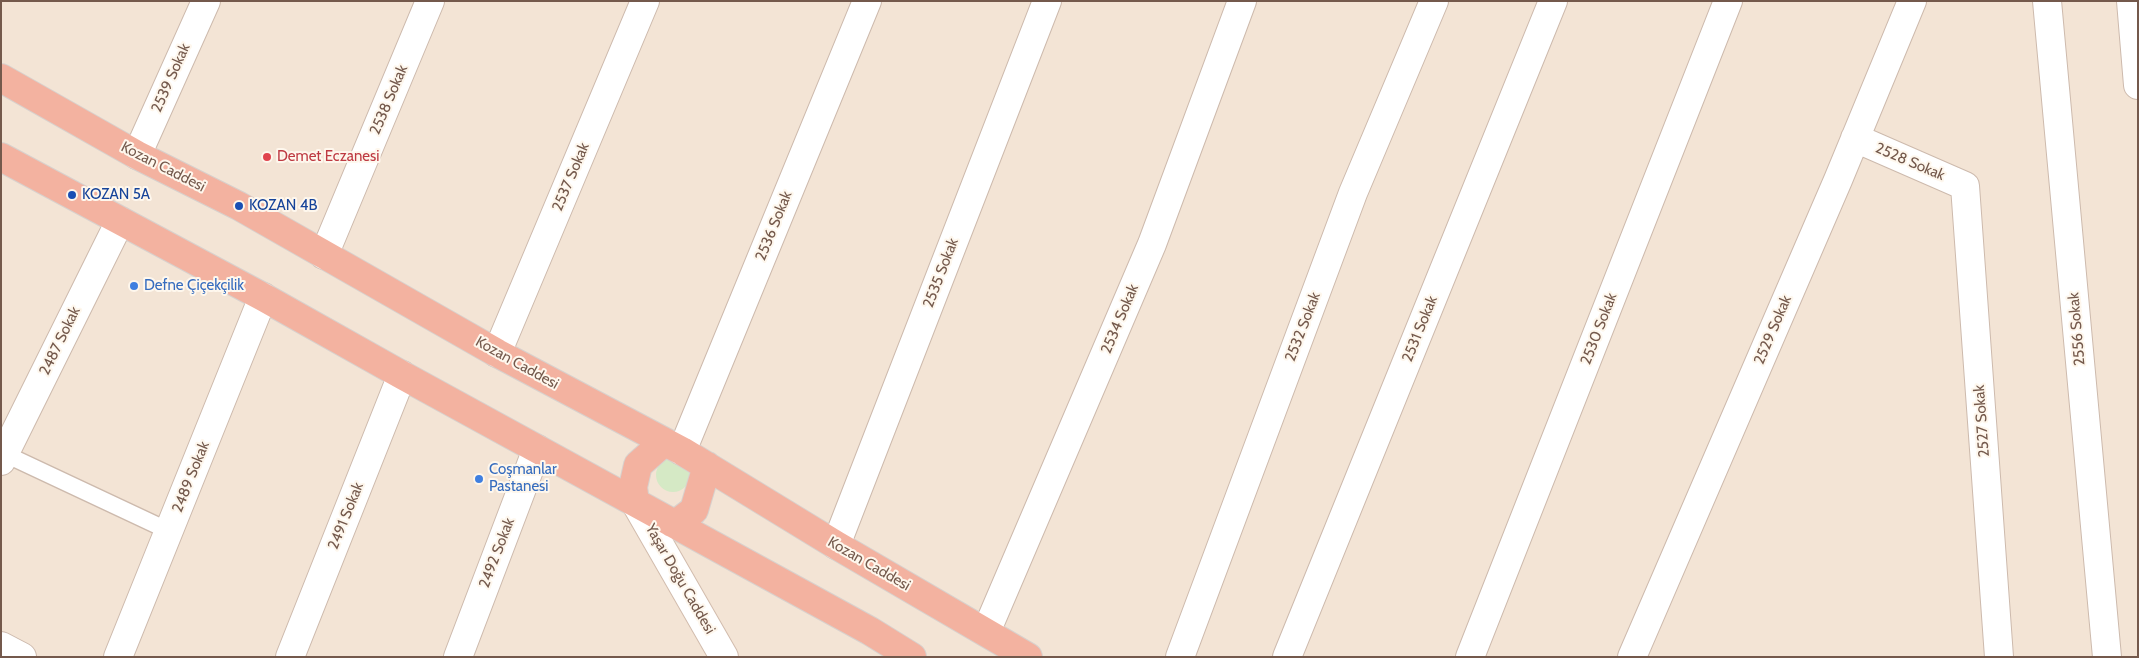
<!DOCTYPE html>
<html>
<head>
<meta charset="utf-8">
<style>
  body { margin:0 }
  #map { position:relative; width:2139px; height:658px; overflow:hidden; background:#fbf2e7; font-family:Cabin,sans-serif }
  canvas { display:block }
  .frame { position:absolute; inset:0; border:2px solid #74594c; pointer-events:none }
</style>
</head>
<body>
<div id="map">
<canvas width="2139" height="658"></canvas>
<div class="frame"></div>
</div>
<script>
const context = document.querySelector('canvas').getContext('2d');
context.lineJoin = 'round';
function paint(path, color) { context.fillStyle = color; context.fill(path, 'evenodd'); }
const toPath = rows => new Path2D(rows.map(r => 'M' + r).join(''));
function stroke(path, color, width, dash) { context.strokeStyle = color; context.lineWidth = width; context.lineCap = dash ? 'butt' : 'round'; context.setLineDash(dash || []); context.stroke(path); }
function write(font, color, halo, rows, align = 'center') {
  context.font = font + ' Cabin,sans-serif'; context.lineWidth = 4; context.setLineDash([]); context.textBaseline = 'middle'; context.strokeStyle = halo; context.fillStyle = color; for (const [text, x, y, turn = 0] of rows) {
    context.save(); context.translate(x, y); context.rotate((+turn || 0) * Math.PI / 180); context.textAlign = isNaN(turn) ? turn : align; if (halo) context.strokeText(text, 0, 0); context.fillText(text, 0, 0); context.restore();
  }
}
const residential = toPath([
  [1,1,2138,1,2138,657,1,657]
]);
const green = toPath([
  '656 475a17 17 0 1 1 34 0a17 17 0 1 1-34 0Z'
]);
const lane = toPath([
  [5,454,169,531]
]);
const street = toPath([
  [2047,1,2107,657],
  [2131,1,2138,85],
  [1855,138,1965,186,1999,657],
  [137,155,206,1],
  [324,255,430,1],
  [497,353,645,1],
  [682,451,867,1],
  [1,461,120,221],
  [836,545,1047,1],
  [986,632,1152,244,1242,1],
  [1,646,22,657],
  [118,657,263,297],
  [290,657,402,375],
  [458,657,537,449],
  [1180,657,1353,193,1434,1],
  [1287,657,1553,1],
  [1470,657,1728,1],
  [1632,657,1838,180,1912,1]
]);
const secondary = toPath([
  [635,502,724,657]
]);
const highway = toPath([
  [1,78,137,155,239,206,497,353,682,451,836,545,1028,657],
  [1,157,263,297,402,375,870,631,912,657],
  [635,502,633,487,638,465,664,442],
  [672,523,681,520,694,510,707,466]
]);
const markers = [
  [267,157,5,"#e0444e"],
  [72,195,5,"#1a4fb4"],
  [239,206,5,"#1a4fb4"],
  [134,286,5,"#3f7fe0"],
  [479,479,5,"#3f7fe0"]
];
const streetNames = [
  ["2539 Sokak",171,78,-66],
  ["2538 Sokak",389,100,-67],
  ["2528 Sokak",1910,162,23],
  ["Kozan Caddesi",163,167,27],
  ["2537 Sokak",571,177,-67],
  ["2536 Sokak",774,226,-68],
  ["2535 Sokak",941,273,-69],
  ["2534 Sokak",1120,319,-67],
  ["2532 Sokak",1303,327,-69],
  ["2531 Sokak",1420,329,-68],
  ["2530 Sokak",1599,329,-69],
  ["2556 Sokak",2077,329,-95],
  ["2529 Sokak",1773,330,-67],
  ["2487 Sokak",60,341,-64],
  ["Kozan Caddesi",517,363,29],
  ["2527 Sokak",1982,421,-94],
  ["2489 Sokak",191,477,-68],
  ["2491 Sokak",346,516,-68],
  ["2492 Sokak",497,553,-69],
  ["Kozan Caddesi",869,564,30],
  ["Yaşar Doğu Caddesi",680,579,60]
];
const healthNames = [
  ["Demet Eczanesi",277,157]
];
const transitNames = [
  ["KOZAN 5A",82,195],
  ["KOZAN 4B",249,206]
];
const shopNames = [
  ["Defne Çiçekçilik",144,286],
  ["Coşmanlar",489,470],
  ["Pastanesi",489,487]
];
paint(residential, '#f3e4d5');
paint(green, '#d5e9c5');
stroke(lane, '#cdbaad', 19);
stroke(street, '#cdbaad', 30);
stroke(secondary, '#d2bcad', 30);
stroke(highway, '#d8d1cd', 30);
stroke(lane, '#fff', 16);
stroke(street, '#fff', 28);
stroke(secondary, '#fff', 28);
stroke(highway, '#f3b2a0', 28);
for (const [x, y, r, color] of markers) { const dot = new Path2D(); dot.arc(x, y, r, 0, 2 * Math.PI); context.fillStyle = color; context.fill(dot); stroke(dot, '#fef7ed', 2); }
write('15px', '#74594c', '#fef7ed', streetNames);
write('15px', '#be3a42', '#fef7ed', healthNames, 'left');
write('15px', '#164399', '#fef7ed', transitNames, 'left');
write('15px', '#366cbe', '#fef7ed', shopNames, 'left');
</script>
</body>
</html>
